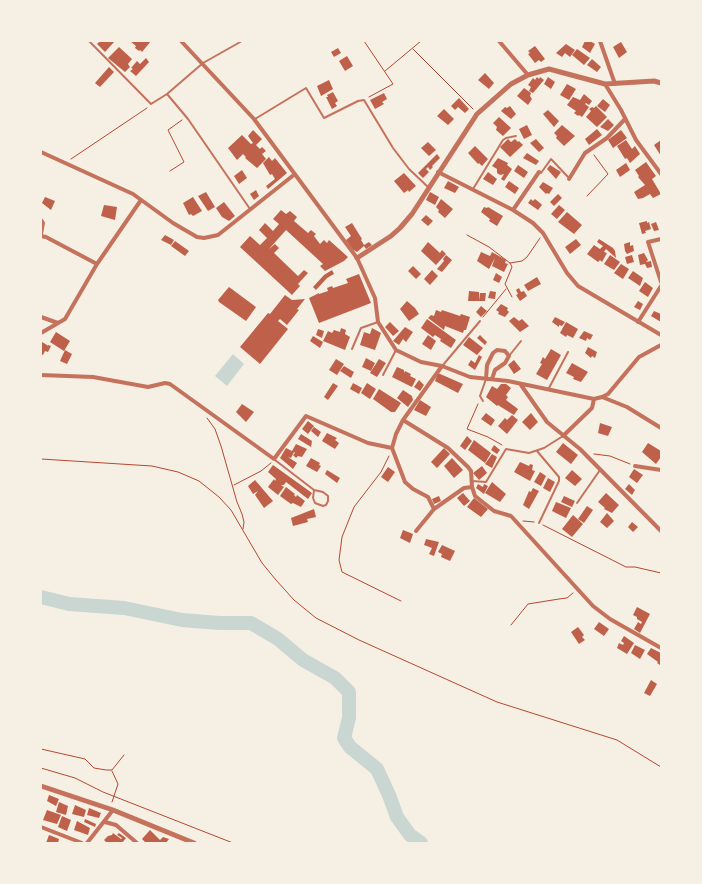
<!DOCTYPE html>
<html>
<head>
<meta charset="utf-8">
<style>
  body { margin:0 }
  #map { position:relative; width:702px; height:884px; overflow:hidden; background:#f6efe4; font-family:"Source Sans 3",sans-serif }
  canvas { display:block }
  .frame { position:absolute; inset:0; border:42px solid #f6efe4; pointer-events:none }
</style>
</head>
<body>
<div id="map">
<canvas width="702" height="884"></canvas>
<div class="frame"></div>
</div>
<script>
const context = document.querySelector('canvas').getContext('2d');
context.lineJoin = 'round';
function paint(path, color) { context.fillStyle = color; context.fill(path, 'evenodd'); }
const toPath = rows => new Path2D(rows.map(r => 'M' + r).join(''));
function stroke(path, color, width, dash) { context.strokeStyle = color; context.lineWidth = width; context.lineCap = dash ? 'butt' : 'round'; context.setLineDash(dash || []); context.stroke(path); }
const water = toPath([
  [233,354,244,364,227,386,215,376]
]);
const river = toPath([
  [41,597,69,604,124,608,182,620,219,623,251,623,278,639,303,660,335,678,349,692,349,718,344,738,350,747,377,769,389,795,397,817,410,835,421,843]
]);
const building = toPath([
  [100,41,115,41,105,52,97,44],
  [130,41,151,41,142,52,140,50,139,51,135,48,136,46],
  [585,41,590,41,595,44,590,53,582,47],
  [621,42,627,52,619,58,613,47],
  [566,44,575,50,570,57,565,53,562,57,556,53],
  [535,46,545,59,541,62,539,60,535,63,528,54,530,53,528,51],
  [119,47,132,59,128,64,130,67,125,72,108,58],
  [338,48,341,53,334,57,331,52],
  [577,49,590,58,584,65,572,55],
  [347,56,353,66,345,71,339,61],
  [146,58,149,62,136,76,130,71,133,69,131,68,137,61,140,64],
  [592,59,601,67,597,72,587,65],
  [109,67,114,72,100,87,95,83],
  [485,73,494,83,489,89,478,80],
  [537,77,539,79,540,77,544,80,533,93,529,91,531,87,528,85,533,78,535,80],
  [548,77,555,82,551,89,544,84],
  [329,80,333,89,321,96,317,86],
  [567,84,576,89,569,100,560,95],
  [524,88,531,93,530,96,532,99,528,105,517,96],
  [333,92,338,101,335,103,337,106,332,109,326,97,328,97,327,95],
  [384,93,387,99,382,102,384,104,375,109,370,100],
  [584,94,592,101,589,105,586,103,585,104,589,107,582,117,579,115,578,116,574,113,576,111,567,105,573,97,580,100],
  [459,98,469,109,465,113,458,107,455,110,451,106],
  [603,99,610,105,605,112,597,106],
  [510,106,516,114,511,119,501,111,505,107,507,108],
  [596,106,607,117,597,127,586,117,591,111,589,109,592,107,594,108],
  [444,109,454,119,448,125,437,116],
  [548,110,559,121,554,127,543,114],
  [499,117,511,128,503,136,496,130,497,127,493,123],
  [608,119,614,125,608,131,600,127],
  [527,125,532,135,524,139,519,129],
  [562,125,575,136,564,146,556,138,557,136,554,133],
  [597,129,602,135,589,145,585,139],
  [253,130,262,139,256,145,260,149,262,147,266,151,262,154,266,159,257,168,245,158,246,157,243,154,237,160,228,148,242,135,251,144,253,143,248,136],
  [621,130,627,138,613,148,608,140],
  [508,139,511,142,515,139,518,142,519,141,523,145,510,157,500,147],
  [536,139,544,148,539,152,530,143],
  [626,140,632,149,635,146,640,154,630,163,627,158,625,159,617,146],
  [661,140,661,156,654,145],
  [428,142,436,150,429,156,421,148],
  [475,146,488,159,482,166,479,163,478,164,468,153],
  [527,153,539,161,536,165,523,158],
  [437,154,440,158,432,166,433,167,430,170,428,167,426,169,429,172,423,178,418,173],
  [269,157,272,161,275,158,287,173,268,189,266,186,275,179,272,174,270,175,263,163],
  [498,158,508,163,507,165,512,169,504,181,501,179,504,174,500,175,497,173,497,169,492,166],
  [646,162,656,176,652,179,661,194,653,198,650,194,643,198,638,199,634,192,645,185,638,177,639,176,635,170],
  [626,163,630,170,620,177,616,170],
  [518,165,528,172,524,178,514,171],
  [550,165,561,172,556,179,547,169],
  [242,170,247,178,239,184,234,176],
  [488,172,497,179,493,185,483,179],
  [404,173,416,186,409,192,408,190,404,193,394,181],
  [448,181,459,187,455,193,444,188],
  [509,181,519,188,515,194,505,187],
  [543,182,553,188,549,194,547,193,546,194,539,187],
  [256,190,259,196,254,200,250,194],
  [206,192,215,207,208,211,198,196],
  [430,192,439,197,435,205,426,200],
  [558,194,562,198,554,206,550,202],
  [45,197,55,201,51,210,42,203],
  [193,197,202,211,193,216,191,214,189,215,183,203],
  [441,199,453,209,445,218,438,212,439,210,436,207],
  [531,199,533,201,535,199,540,203,542,205,538,210,528,203],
  [224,202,235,216,229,221,222,217,216,208],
  [104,205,117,207,115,220,101,216],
  [559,205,565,210,557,219,551,214],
  [484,207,487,208,488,207,503,216,497,226,489,221,490,219,481,212],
  [281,210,286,214,290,211,297,217,294,221,308,233,311,230,316,234,314,236,320,244,324,240,327,243,329,240,348,257,344,261,325,271,320,266,323,264,286,230,269,249,275,244,279,248,274,253,298,276,304,270,308,273,298,284,300,286,292,295,240,247,250,236,260,245,267,238,259,230,265,223,273,231,279,224,273,219],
  [567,212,582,225,574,234,558,222],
  [426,215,433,221,428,226,421,220],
  [647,221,647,223,649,222,651,229,645,231,646,233,642,234,639,223],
  [656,222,659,230,654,231,651,224],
  [352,223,362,239,361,240,364,245,369,242,372,245,366,249,364,246,357,252,352,249,346,240,351,236,345,227],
  [165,235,174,240,171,245,161,240],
  [576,239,581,245,570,254,565,247],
  [599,239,613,248,615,251,616,258,606,249,604,252,607,253,602,262,600,260,598,262,587,254,594,245,600,249,603,246,597,242],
  [175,241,189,251,185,256,171,246],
  [428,242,440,253,442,250,446,254,436,265,421,251],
  [630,242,630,246,633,245,634,251,627,254,625,251,624,244],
  [481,252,490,256,492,252,506,260,505,263,508,264,504,272,492,266,495,258,489,269,477,261],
  [644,253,648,260,646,262,651,261,652,267,647,268,645,264,640,265,638,255],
  [446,255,452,260,442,272,437,269,444,261,443,259],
  [610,255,620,262,614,270,604,264],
  [632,255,634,262,627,264,625,257],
  [621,264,629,269,623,279,614,273],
  [413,266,421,274,416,279,408,271],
  [332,270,334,274,327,278,316,290,313,287,324,275],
  [432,270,438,276,430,285,424,279],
  [633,271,643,278,640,286,628,278],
  [496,273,502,277,499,283,493,280],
  [359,274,371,303,319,323,309,298,319,293,319,294,328,291,327,288,332,286,333,288,348,283,346,279],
  [537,277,541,284,528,291,524,285],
  [645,282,653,288,648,297,639,291],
  [229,287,256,307,246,321,219,302,218,300],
  [519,288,521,292,524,291,527,296,520,301,516,295,518,294,516,290],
  [469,291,479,292,479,301,468,301],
  [490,291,496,292,495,299,488,298],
  [480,293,486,293,485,301,479,301],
  [285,295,292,300,305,299,297,309,299,310,287,325,280,319,278,321,288,329,260,364,240,347,268,313,270,314],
  [407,301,415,308,419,314,409,321,400,309],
  [638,301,643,304,640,310,634,307],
  [501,304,508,308,507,310,509,312,505,317,498,314,499,312,496,310],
  [481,306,487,311,481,317,476,312],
  [436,310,441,312,442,310,460,316,461,314,470,317,466,330,464,330,463,333,445,326,444,330,428,318,431,315,434,316],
  [654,311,661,314,661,322,651,316],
  [514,317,519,321,522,319,529,326,520,332,509,321],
  [555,317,565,322,562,326,559,325,559,327,552,322],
  [427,319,456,340,451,348,440,341,441,339,435,335,433,337,421,328],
  [390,322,399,331,393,336,385,327],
  [566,322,578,329,573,338,567,335,566,337,560,333],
  [405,327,413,332,406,342,403,339,399,345,393,341],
  [341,328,346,330,345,334,350,337,345,350,323,341,328,331,332,333,334,330,340,332],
  [372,328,381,333,375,350,360,345,364,332,370,334],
  [318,329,324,331,322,338,316,335],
  [584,331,593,335,590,340,587,338,586,341,579,338],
  [56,332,70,341,64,351,50,342],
  [428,335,436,341,431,350,422,344],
  [480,335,487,342,485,345,477,338],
  [313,336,323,342,320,348,310,341],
  [469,337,483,348,477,355,463,345],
  [42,342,47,345,47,346,48,345,51,346,48,352,45,351,43,355,41,354],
  [588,347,597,352,595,358,592,356,591,358,585,353],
  [551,349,561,355,547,380,536,374,542,364,540,363,543,357,545,359],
  [65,350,72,354,67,364,60,361],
  [479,355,482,357,475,370,468,365,471,360,475,363],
  [366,358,375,363,371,371,362,367],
  [336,359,344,364,337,375,329,370],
  [379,359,386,363,377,377,370,373],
  [514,360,521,369,514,374,508,365],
  [572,363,588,372,581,382,573,379,574,377,566,373],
  [344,366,354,372,351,378,340,371],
  [397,367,404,370,404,373,405,371,411,374,410,376,416,379,412,387,392,377],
  [438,373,463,384,458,393,435,381],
  [419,380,424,385,420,391,414,387],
  [333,383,338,386,328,400,324,397],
  [353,383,362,388,359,394,350,389],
  [367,383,376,389,370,399,361,393],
  [501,384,506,384,511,388,506,395,508,397,506,400,518,409,514,415,501,407,498,405,497,406,486,397,492,386,497,389],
  [379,389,401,403,395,412,391,412,373,399],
  [403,390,412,396,413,400,408,407,397,398],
  [420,400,431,407,426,416,414,410],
  [242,404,254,412,246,422,236,412],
  [486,413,495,420,491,426,481,419],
  [531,413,538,422,530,430,522,422],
  [512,415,518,420,507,434,498,426,505,418,507,420],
  [308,421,314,426,308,434,302,429],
  [600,423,612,427,608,436,598,433],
  [314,427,321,432,318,437,311,431],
  [327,433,337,438,335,440,339,443,335,449,322,441],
  [301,434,312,441,311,447,298,439],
  [467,436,472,441,465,450,460,446],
  [474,440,491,453,485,463,468,450],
  [563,443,578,455,571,464,556,452],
  [648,443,661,451,661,457,656,464,642,452],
  [296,444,307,449,302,457,298,456,296,458,293,455,295,453,294,452,291,458,288,457,297,463,293,469,280,458,286,448,292,451],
  [494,445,500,450,497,454,491,450],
  [444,448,450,454,437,468,431,462],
  [492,454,497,457,492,468,485,464],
  [311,458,320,463,319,465,321,466,317,472,306,466],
  [452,458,463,470,454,478,444,466],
  [520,462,529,466,530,464,533,465,532,470,535,471,530,481,514,472],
  [273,465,312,493,308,499,286,482,284,485,281,485,284,487,278,495,268,487,274,479,275,481,276,479,268,472],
  [482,466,487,473,479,480,473,473],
  [388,467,395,472,388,482,381,477],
  [634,469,643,475,637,483,629,477],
  [327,470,340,478,337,483,325,474],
  [572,470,582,479,575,486,565,478],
  [540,472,546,476,541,486,534,482],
  [548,478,555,482,550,492,543,488],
  [255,480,273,501,264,508,255,495,258,491,253,494,248,486],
  [492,482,506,494,500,502,485,493],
  [478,484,483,487,484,484,488,486,484,494,476,488],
  [629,484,635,490,632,495,625,489],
  [286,487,295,494,294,495,296,497,297,495,305,501,301,507,293,503,291,504,280,496],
  [533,488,539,491,529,509,523,505,529,491,531,492],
  [463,493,470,501,464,506,457,498],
  [606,493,619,505,612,513,604,509,605,508,598,502],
  [439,496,441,501,434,504,432,499],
  [564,496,575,501,572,507,561,502],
  [474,498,488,509,481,517,467,507],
  [556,502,571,508,566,518,552,511],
  [587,506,593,510,584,523,578,519],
  [314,509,316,517,307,519,308,522,293,526,291,518],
  [607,513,614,521,607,528,600,522],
  [573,515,583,524,572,537,562,529],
  [632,522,638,527,633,532,628,527],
  [403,530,413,534,410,543,400,538],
  [426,539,439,542,434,556,429,554,432,548,424,545],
  [442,545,455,551,450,561,441,557,442,554,438,552],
  [637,607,650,614,640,633,634,629,638,622,641,624,642,622,637,619,637,617,633,615],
  [599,622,609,629,604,636,594,629],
  [578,627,584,635,582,637,585,640,579,644,571,632],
  [624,636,634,643,627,654,617,648,619,643,623,645,624,643,621,641],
  [635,645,645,650,640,659,631,653],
  [651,648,661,653,660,665,657,663,658,662,647,654],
  [651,680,657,684,650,696,644,693],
  [49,795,59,799,56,806,47,801],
  [59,802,68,806,66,815,56,812],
  [75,805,86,810,84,817,72,814],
  [89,808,101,813,99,818,87,815],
  [47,810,61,815,57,824,43,820],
  [62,816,71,820,67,831,58,827],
  [85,819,96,824,95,827,84,822],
  [77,821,90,828,88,835,74,830],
  [150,830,160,840,163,837,169,839,166,843,146,843,142,839],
  [113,833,121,839,122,838,117,835,119,833,126,838,122,843,107,843,104,840,108,836,112,835],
  [49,835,59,839,58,843,46,843]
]);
const path = toPath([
  [364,41,393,84,369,97],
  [413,49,473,109],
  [385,71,421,41],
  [71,159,147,108],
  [170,171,184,162,168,130,182,120],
  [587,196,608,174,594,155],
  [467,235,489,247,510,263,512,267,505,284,512,297],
  [510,263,522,261,527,257,540,238],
  [483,317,506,289],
  [478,404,467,429,488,437,502,445],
  [207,418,215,429,221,446,237,502,242,514,244,522,243,529],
  [594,454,610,456,630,464],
  [389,456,381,472,354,507,342,537,339,560,342,572,401,601],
  [41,459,152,466,178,472,199,481,219,497,231,510,262,563,276,580,294,600,316,618,359,640,497,702,617,740,661,767],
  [234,485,261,471,271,463],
  [523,521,534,522],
  [543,525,626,567,635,567,661,573],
  [511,625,528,604,559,599,567,598,573,593],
  [41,749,85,759,94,768,106,770,112,770,124,755],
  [41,768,75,778,103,792,233,843],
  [112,802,118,784,112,771]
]);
const service = toPath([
  [89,41,151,104,167,94,203,63,242,41],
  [167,94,188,119,250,209],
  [255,119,306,88,324,118,358,101,364,100,393,148,409,169,428,187],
  [539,172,541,173,551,159,569,178],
  [473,189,503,140,506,138,516,136],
  [352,349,361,328,378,322],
  [509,356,521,341],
  [443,365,480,321],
  [383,375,396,350],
  [549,388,568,352],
  [483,401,480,396,486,379],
  [537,451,559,477,559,481,539,523],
  [275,460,314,490,323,492,328,496,328,501,326,505,323,506,315,503,313,498,314,490],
  [472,481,486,482,506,449,529,453,544,448,563,436],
  [577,503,600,470]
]);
const minor = toPath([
  [181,41,254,119,357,258,375,298,378,322,396,350,421,362,442,366,470,377,508,381,594,399,602,397,608,394,639,357,661,345],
  [499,41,528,75],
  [600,41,615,84],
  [605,84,621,110,636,140,661,174],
  [41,152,133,194,173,223,197,237,204,238,218,235,295,174],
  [438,172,513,210,533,223,543,233,567,273,578,286,661,335],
  [569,179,585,153,607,138,625,119],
  [513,210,539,172],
  [41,220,43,223,41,234],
  [41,236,46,237,97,264],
  [661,239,648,242,661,282],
  [41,317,58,323],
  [638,322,661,286],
  [41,333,65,319,97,264,141,200],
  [41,375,93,377,148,387,165,383,170,384,274,459,306,416,368,443,392,448,396,434,403,420,442,366],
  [486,379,487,365,493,353,497,350,505,351,509,356,505,363,495,370,492,379],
  [521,385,547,422,580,449,661,531],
  [602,397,627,407,661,428],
  [403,420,448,448,468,467,471,471,472,487,475,496,494,511,511,516,593,606,610,619,661,648],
  [563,436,592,408,594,399],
  [392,448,405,482,413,489,428,497,434,509],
  [635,466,661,470],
  [416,531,434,509,464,488,472,487],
  [105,822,116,825,137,843],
  [41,827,82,843],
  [87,843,113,810]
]);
const tertiary = toPath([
  [357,258,391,236,400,228,412,214,477,114,511,84,528,75,549,69,605,84,654,81,661,83],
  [41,786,113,810,194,843]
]);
paint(water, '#c9d6d2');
stroke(river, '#c9d6d2', 14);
paint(building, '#bf614a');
stroke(path, '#b5482f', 1);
stroke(service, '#c5725c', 2);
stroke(minor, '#c5725c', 4);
stroke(tertiary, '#c5725c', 5);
</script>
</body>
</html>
